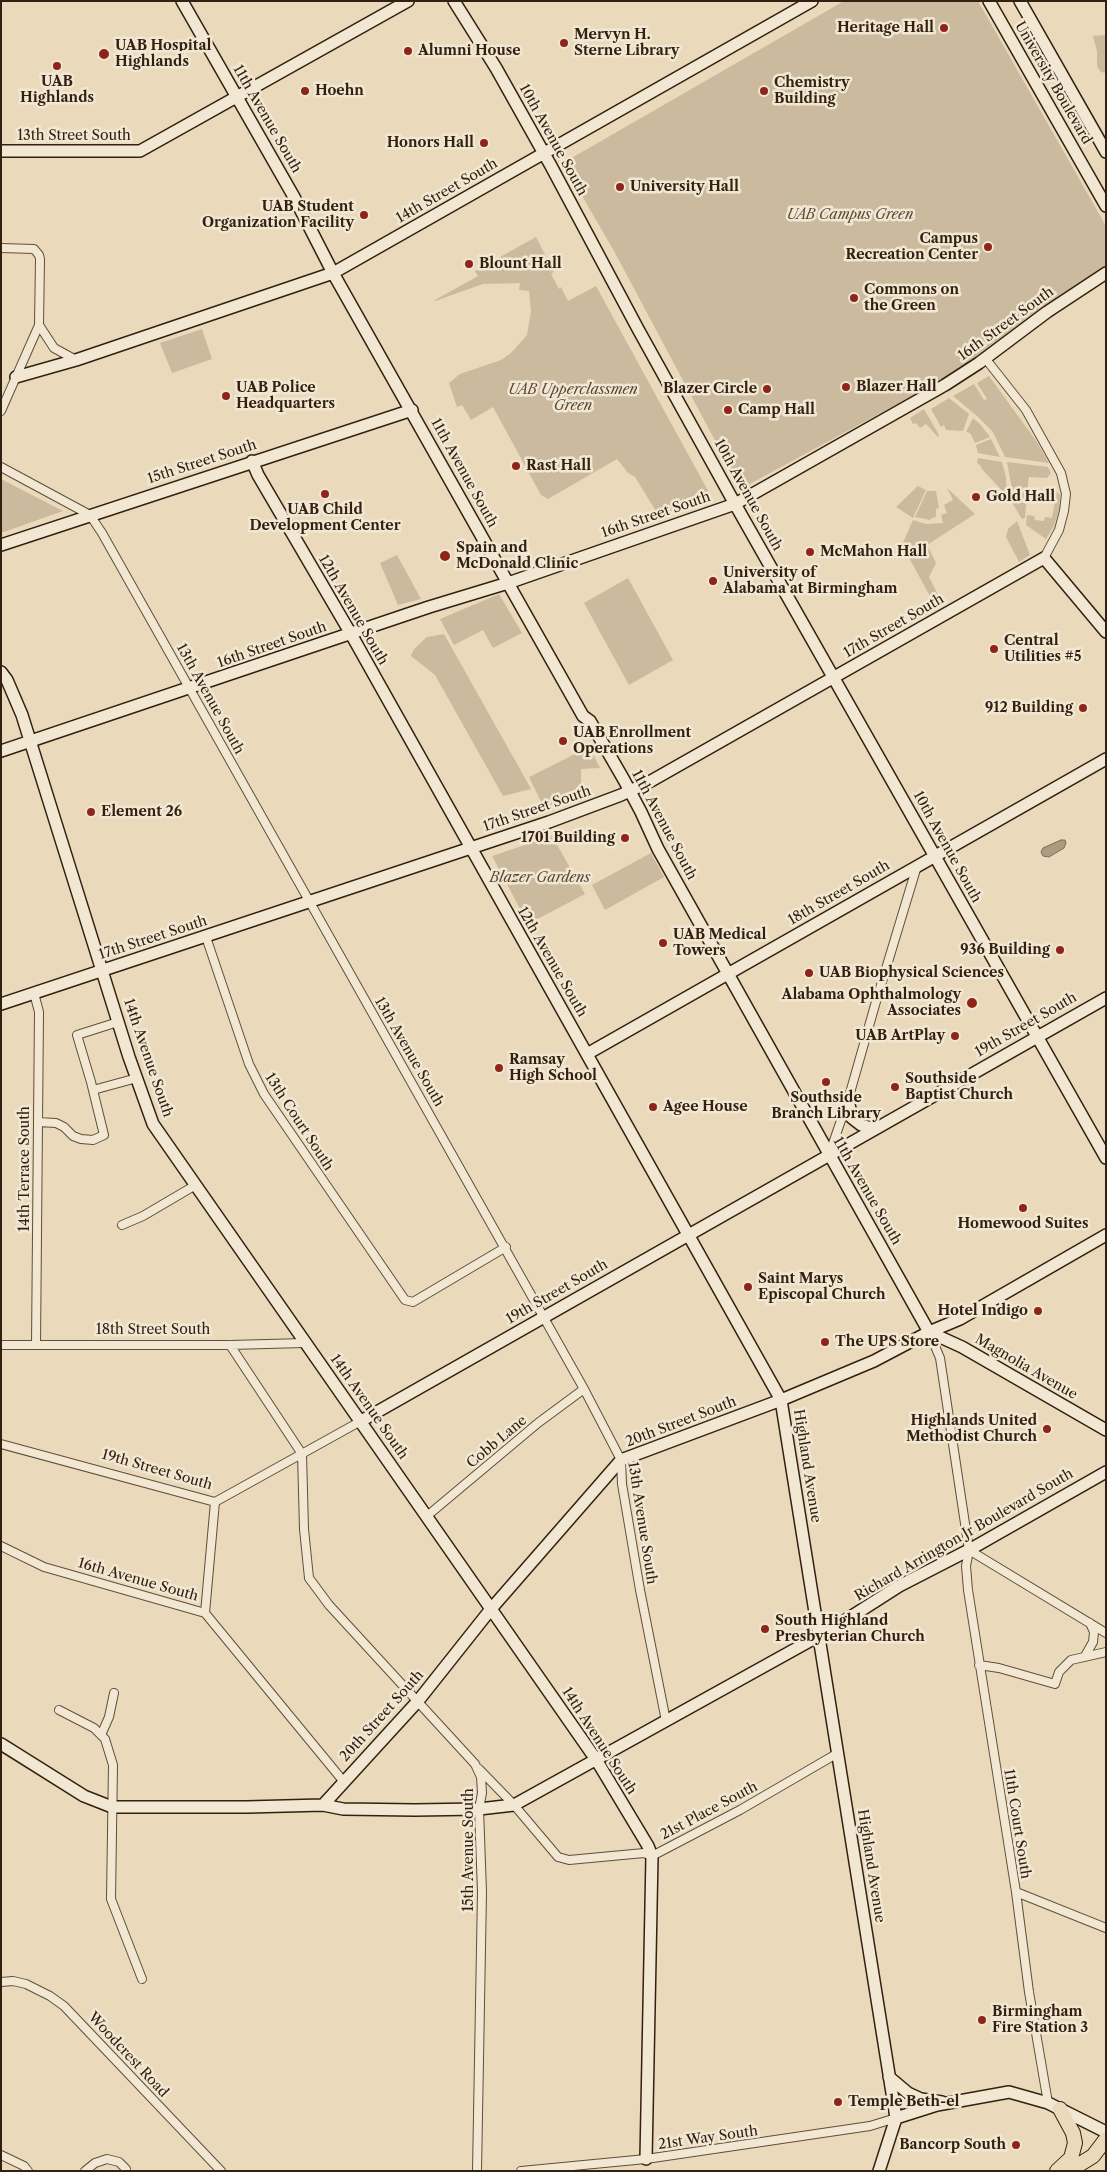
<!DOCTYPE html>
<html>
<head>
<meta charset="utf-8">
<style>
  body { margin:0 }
  #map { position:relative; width:1107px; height:2172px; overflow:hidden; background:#eadabb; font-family:"Libre Caslon Text",serif }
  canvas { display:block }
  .frame { position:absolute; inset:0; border:2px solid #332010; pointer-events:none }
</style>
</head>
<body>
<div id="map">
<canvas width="1107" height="2172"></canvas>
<div class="frame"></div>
</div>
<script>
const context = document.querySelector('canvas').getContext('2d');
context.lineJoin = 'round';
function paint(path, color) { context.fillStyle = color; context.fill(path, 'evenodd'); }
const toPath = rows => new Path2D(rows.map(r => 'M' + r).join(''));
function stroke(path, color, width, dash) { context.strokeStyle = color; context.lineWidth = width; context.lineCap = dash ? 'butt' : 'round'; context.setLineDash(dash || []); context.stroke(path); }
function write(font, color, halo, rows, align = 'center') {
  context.font = font + ' "Libre Caslon Text",serif'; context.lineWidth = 5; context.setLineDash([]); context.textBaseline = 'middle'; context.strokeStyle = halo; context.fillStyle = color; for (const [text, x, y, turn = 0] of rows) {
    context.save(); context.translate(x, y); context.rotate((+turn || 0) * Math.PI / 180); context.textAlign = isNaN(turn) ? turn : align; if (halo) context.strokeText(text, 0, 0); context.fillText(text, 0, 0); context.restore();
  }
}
const green = toPath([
  [844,1,978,1,1106,226,1106,268,949,376,746,486,740,484,735,478,614,251,563,163],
  [1106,35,1106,73,1101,72,1097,66,1097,51,1093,36],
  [536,237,554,272,551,274,559,289,561,287,568,301,596,286,712,498,710,500,659,516,635,477,628,473,617,459,548,499,541,495,493,407,471,420,462,405,457,407,449,383,460,374,501,360,511,353,527,335,531,311,529,291,519,290,520,283,483,284,435,301,435,300,478,276,475,271],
  [202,329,212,359,172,373,160,343],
  [989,376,1037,442,1049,463,1005,457,993,432,977,416,953,396,974,384,984,400,987,399,977,383],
  [949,398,969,414,963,431,946,430,944,425,941,427,931,409],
  [924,409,939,435,938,437,926,424,920,428,916,423,913,424,910,418],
  [973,418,980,424,990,437,975,443,970,433,966,432],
  [991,439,1000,457,978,453,976,445],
  [978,458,1002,462,1006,477,1007,496,981,468,981,466,977,463],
  [1007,462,1048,467,1051,473,1047,478,1029,477,1027,492,1012,489],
  [1,479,63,511,1,533],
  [918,486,926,490,913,518,896,507],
  [947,488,975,514,927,545,936,563,929,577,942,603,936,607,902,545,913,520,926,524,943,523,941,515,947,513,944,505,953,500],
  [927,491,936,491,939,508,936,509,936,517,932,518,930,520,915,517],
  [1011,491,1027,493,1025,518,1022,519,1011,501],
  [1052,491,1057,492,1060,495,1059,509,1054,526,1046,539,1026,525,1027,515,1034,516,1035,520,1044,521,1045,517,1052,518,1056,496,1051,495],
  [1017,521,1030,555,1019,562,1006,537,1008,529],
  [397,555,421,599,398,605,380,563],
  [628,578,673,660,629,685,584,603],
  [499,594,522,633,493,648,483,630,454,645,440,619],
  [444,634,525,778,531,789,503,796,435,675,411,656,414,649,427,637],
  [589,747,600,768,581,769,581,796,544,808,529,777],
  [552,836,585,894,528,924,492,856],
  [651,853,664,877,605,910,592,885]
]);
const water = toPath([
  [1061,840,1065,840,1066,843,1064,848,1049,857,1043,856,1041,852,1043,848,1061,840]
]);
const street = toPath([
  [1,248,34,249,39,255,40,259,39,325,1,411],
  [39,325,54,348,76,360],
  [985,358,1026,410,1061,473,1066,494,1064,511,1059,530,1044,558],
  [1,467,90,515,102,533,584,1389,621,1460,622,1484,640,1590,666,1721],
  [206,937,249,1064,264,1094,405,1300,413,1302,506,1247],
  [34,993,39,1012,36,1345],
  [93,1090,137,1078],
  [38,1122,56,1123,64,1127,73,1136,81,1139,93,1140,104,1135,91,1082,77,1035,118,1022],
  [829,1155,848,1100,875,1005,917,866],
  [122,1225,143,1216,194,1186],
  [929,1332,940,1358,969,1550,1106,1633],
  [1,1345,230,1345,304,1343],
  [230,1345,302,1454,304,1529,309,1578,329,1605,475,1764,481,1777,482,1793,479,1809,482,1892,477,2171],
  [1,1444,215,1502,361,1421],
  [427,1516,538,1423,584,1389],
  [1,1546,44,1567,205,1613,344,1782],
  [969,1550,966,1566,968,1590,1016,1892,1029,1992,1048,2103],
  [205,1613,215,1502],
  [1085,1656,1093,1642,1094,1632,1090,1623],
  [979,1665,999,1668,1055,1684,1059,1672,1071,1660,1106,1652],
  [59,1710,94,1728,105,1739,113,1765,111,1899,142,1979],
  [101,1735,109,1717,114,1693],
  [479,1769,514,1805,558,1857,569,1860,644,1853,652,1856,740,1810,838,1753],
  [1016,1892,1106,1928],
  [1,1982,13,1981,26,1984,50,1996,64,2006,221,2171],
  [1,2155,24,2166,28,2171],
  [85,2171,95,2163,107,2159,119,2162,126,2169],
  [521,2171,646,2159,870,2126,896,2118]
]);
const secondary = toPath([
  [182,1,294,197,333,273,583,716,590,721,624,780,641,812,658,849,929,1332],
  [454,1,496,68,551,166,638,329,735,504,1106,1158],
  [989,1,1106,206],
  [1020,1,1106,152],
  [1,151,140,151,408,1],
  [16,377,76,360,333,273,812,1],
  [252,461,258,475,351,634,781,1400,896,2118,879,2171],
  [1,545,412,410],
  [1,672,7,680,22,715,129,1057,153,1124,597,1761,648,1846,652,1856,646,2159],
  [1,751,429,607,508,583,735,504,945,385,979,363,1047,312,1106,273],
  [1,1004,549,822,621,795,651,781,1044,558,1106,632],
  [587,1054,1106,759],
  [848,1100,852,1118,861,1125,875,1129],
  [929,1332,962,1347,1106,1430],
  [361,1421,1106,998],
  [1,1744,84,1796,112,1807,247,1807,323,1805,343,1809,415,1810,479,1809,514,1805,835,1627,899,1586,969,1550,1106,1472],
  [323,1805,418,1701,491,1609,621,1460,781,1400,874,1361,929,1332,960,1319,1106,1235],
  [889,2077,908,2093,921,2099,942,2102],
  [896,2118,937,2105,1009,2092,1048,2103,1106,2132]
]);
const highway = toPath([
  [1057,2171,1071,2158,1075,2143,1073,2133,1060,2109],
  [1069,2171,1093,2156,1106,2139]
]);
const markers = [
  [944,28,5,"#8f2418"],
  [564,43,5,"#8f2418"],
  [408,51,5,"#8f2418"],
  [104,54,6,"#8f2418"],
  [57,66,5,"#8f2418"],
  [305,91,5,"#8f2418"],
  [764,91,5,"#8f2418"],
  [484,143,5,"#8f2418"],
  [620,187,5,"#8f2418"],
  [364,215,5,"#8f2418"],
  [988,247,5,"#8f2418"],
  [469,264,5,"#8f2418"],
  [854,298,5,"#8f2418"],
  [846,387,5,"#8f2418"],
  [767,389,5,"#8f2418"],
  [226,396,5,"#8f2418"],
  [728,410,5,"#8f2418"],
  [516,466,5,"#8f2418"],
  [325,494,5,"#8f2418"],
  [976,497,5,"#8f2418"],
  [810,552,5,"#8f2418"],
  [445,556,6,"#8f2418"],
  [713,581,5,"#8f2418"],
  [994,649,5,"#8f2418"],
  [1083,708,5,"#8f2418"],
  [563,741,5,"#8f2418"],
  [91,812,5,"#8f2418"],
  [625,838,5,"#8f2418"],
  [663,943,5,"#8f2418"],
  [1060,950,5,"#8f2418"],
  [809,973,5,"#8f2418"],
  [972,1003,6,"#8f2418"],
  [955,1036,5,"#8f2418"],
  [499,1068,5,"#8f2418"],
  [826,1082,5,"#8f2418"],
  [895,1087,5,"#8f2418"],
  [653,1107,5,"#8f2418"],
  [1023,1208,5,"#8f2418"],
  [748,1287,5,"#8f2418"],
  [1038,1311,5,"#8f2418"],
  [825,1342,5,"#8f2418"],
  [1047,1429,5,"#8f2418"],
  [765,1629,5,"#8f2418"],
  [982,2020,5,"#8f2418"],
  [838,2102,5,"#8f2418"],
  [1016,2145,5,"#8f2418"]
];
const poiNames = [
  ["Heritage Hall",934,28,"right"],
  ["Mervyn H.",574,35],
  ["Sterne Library",574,51],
  ["UAB Hospital",115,46],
  ["Highlands",115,62],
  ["Alumni House",418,51],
  ["UAB",57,82,"center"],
  ["Highlands",57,98,"center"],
  ["Chemistry",774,83],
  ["Building",774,99],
  ["Hoehn",315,91],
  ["Honors Hall",474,143,"right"],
  ["University Hall",630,187],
  ["UAB Student",354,207,"right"],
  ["Organization Facility",354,223,"right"],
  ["Campus",978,239,"right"],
  ["Recreation Center",978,255,"right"],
  ["Blount Hall",479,264],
  ["Commons on",864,290],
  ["the Green",864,306],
  ["Blazer Hall",856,387],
  ["UAB Police",236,388],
  ["Headquarters",236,404],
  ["Blazer Circle",757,389,"right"],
  ["Camp Hall",738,410],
  ["Rast Hall",526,466],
  ["Gold Hall",986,497],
  ["UAB Child",325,510,"center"],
  ["Development Center",325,526,"center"],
  ["Spain and",456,548],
  ["McDonald Clinic",456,564],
  ["McMahon Hall",820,552],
  ["University of",723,573],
  ["Alabama at Birmingham",723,589],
  ["Central",1004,641],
  ["Utilities #5",1004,657],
  ["912 Building",1073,708,"right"],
  ["UAB Enrollment",573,733],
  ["Operations",573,749],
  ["Element 26",101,812],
  ["1701 Building",615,838,"right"],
  ["UAB Medical",673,935],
  ["Towers",673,951],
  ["936 Building",1050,950,"right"],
  ["UAB Biophysical Sciences",819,973],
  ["Alabama Ophthalmology",961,995,"right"],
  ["Associates",961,1011,"right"],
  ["UAB ArtPlay",945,1036,"right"],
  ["Ramsay",509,1060],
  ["High School",509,1076],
  ["Southside",905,1079],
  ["Baptist Church",905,1095],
  ["Southside",826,1098,"center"],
  ["Branch Library",826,1114,"center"],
  ["Agee House",663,1107],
  ["Homewood Suites",1023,1224,"center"],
  ["Saint Marys",758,1279],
  ["Episcopal Church",758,1295],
  ["Hotel Indigo",1028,1311,"right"],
  ["The UPS Store",835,1342],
  ["Highlands United",1037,1421,"right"],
  ["Methodist Church",1037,1437,"right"],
  ["South Highland",775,1621],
  ["Presbyterian Church",775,1637],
  ["Birmingham",992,2012],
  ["Fire Station 3",992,2028],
  ["Temple Beth-el",848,2102],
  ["Bancorp South",1006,2145,"right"]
];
const streetNames = [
  ["University Boulevard",1053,83,60],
  ["11th Avenue South",267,119,60],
  ["13th Street South",74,136],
  ["10th Avenue South",553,140,61],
  ["14th Street South",447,191,-30],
  ["16th Street South",1006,324,-36],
  ["15th Street South",202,462,-18],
  ["11th Avenue South",464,473,61],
  ["10th Avenue South",748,495,61],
  ["16th Street South",656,515,-19],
  ["12th Avenue South",353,610,60],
  ["17th Street South",894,626,-30],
  ["16th Street South",272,645,-19],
  ["13th Avenue South",210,699,61],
  ["17th Street South",537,809,-19],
  ["11th Avenue South",664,825,62],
  ["10th Avenue South",947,847,61],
  ["18th Street South",839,893,-30],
  ["17th Street South",153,938,-18],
  ["12th Avenue South",552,962,60],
  ["19th Street South",1026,1025,-30],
  ["13th Avenue South",409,1052,60],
  ["14th Avenue South",148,1058,71],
  ["13th Court South",299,1122,57],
  ["14th Terrace South",25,1169,-90],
  ["11th Avenue South",867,1191,60],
  ["19th Street South",557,1292,-30],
  ["18th Street South",153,1330],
  ["Magnolia Avenue",1026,1367,30],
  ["14th Avenue South",369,1407,55],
  ["20th Street South",681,1422,-21],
  ["Cobb Lane",497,1442,-40],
  ["Highland Avenue",807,1466,81],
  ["19th Street South",157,1470,16],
  ["13th Avenue South",642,1523,81],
  ["Richard Arrington Jr Boulevard South",964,1535,-30],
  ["16th Avenue South",138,1580,16],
  ["20th Street South",382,1716,-48],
  ["14th Avenue South",599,1741,57],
  ["21st Place South",709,1811,-28],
  ["11th Court South",1017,1824,81],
  ["15th Avenue South",469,1850,-90],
  ["Highland Avenue",871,1866,81],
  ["Woodcrest Road",128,2055,47],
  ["21st Way South",708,2138,-8]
];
const parkNames = [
  ["UAB Campus Green",850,215],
  ["UAB Upperclassmen",573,390],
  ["Green",573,406],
  ["Blazer Gardens",540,878]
];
paint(green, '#cbba9e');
paint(water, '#ac9b81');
stroke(water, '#7c6a54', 1);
stroke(street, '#614e3b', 10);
stroke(secondary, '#332010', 14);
stroke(highway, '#332010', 16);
stroke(street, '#f1e7d3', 8);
stroke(secondary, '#f1e7d3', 11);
stroke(highway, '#eadabb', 14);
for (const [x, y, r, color] of markers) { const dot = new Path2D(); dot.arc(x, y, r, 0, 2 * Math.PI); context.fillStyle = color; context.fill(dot); stroke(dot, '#f1e7d3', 2); }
write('bold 14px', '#332010', '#f1e7d3', poiNames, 'left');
write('14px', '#332010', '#f1e7d3', streetNames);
write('italic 14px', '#594634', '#f1e7d3', parkNames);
</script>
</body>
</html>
